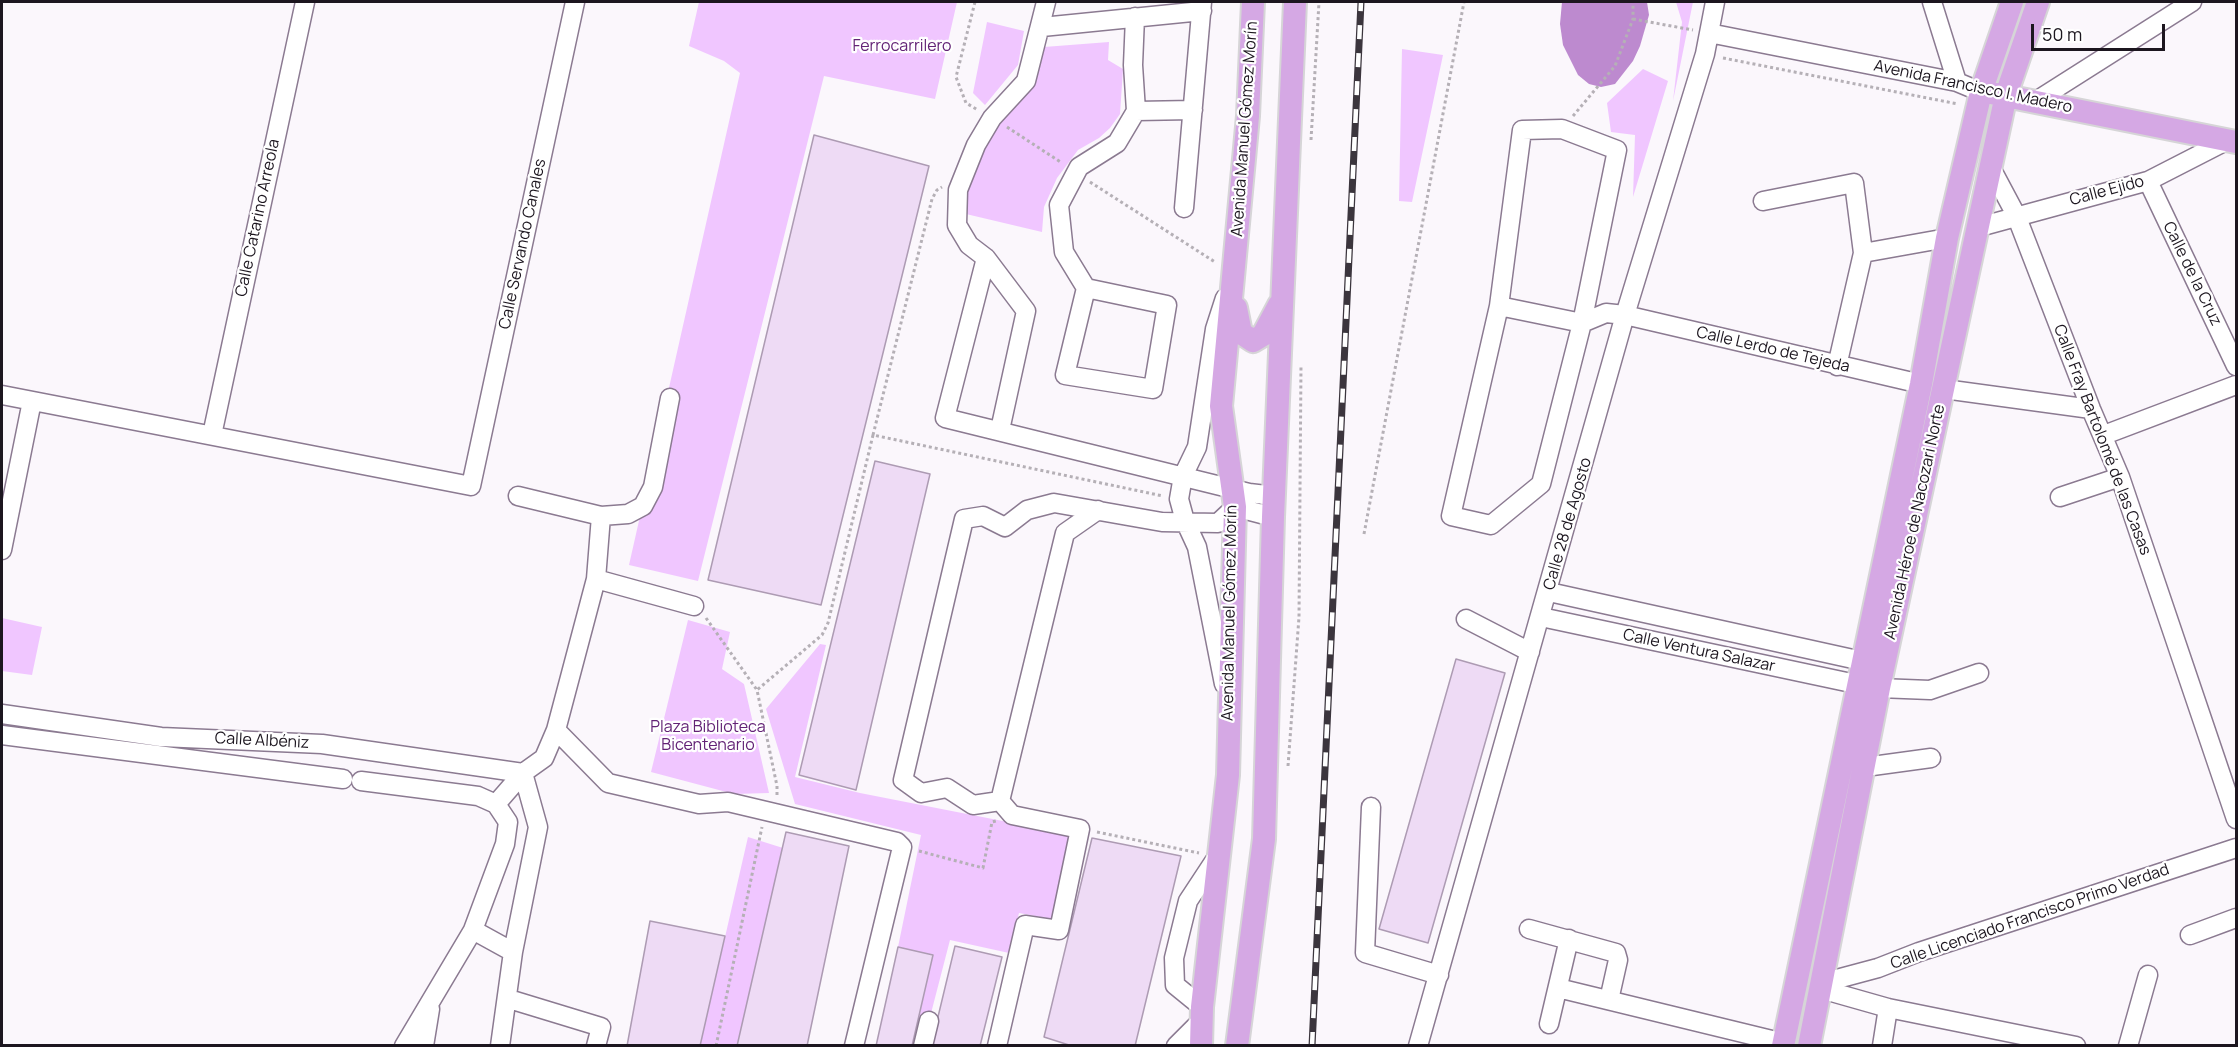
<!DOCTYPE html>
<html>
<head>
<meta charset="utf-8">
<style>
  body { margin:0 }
  #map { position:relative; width:2238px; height:1047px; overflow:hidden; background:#fbf7fc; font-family:Manrope,sans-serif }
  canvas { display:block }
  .frame { position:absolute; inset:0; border:3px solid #1c161f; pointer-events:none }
  .scale { position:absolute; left:2031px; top:24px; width:134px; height:27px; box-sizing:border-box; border:3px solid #1c161f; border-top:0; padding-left:8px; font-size:18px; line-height:21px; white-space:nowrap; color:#1c161f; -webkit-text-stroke:4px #fff; paint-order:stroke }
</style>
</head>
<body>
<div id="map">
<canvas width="2238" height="1047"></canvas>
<div class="frame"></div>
<div class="scale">50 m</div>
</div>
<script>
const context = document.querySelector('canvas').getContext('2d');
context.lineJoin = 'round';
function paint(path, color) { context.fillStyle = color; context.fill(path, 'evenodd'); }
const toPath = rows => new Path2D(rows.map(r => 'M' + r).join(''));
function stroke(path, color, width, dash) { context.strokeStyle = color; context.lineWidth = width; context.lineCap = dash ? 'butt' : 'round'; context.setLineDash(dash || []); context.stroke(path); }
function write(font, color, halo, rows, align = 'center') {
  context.font = font + ' Manrope,sans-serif'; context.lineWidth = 4.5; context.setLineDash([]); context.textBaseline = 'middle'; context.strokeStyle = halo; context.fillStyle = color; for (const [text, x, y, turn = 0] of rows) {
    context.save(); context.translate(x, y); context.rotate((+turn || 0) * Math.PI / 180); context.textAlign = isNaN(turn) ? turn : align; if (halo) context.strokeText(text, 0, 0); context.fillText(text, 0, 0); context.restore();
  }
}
const green = toPath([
  [699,2,957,2,935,99,824,76,698,581,629,565,740,73,724,61,689,46],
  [1676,2,1693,2,1673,101,1682,22],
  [987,22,1024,31,1018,65,985,105,973,93],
  [1109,42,1108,60,1123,69,1120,114,1110,128,1099,138,1078,150,1057,178,1044,207,1042,232,966,214,967,183,986,135,1032,83,1044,47],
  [1402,49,1443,55,1412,202,1399,201],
  [1643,69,1668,81,1633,197,1635,135,1611,132,1607,103],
  [2,618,42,627,32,675,2,671],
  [688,620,730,632,722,669,744,684,769,793,734,794,651,772],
  [820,644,826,645,795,777,860,793,1069,834,1052,919,1019,913,1009,953,950,940,929,1021,919,1017,933,955,898,947,921,835,795,804,766,709],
  [748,837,783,848,737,1045,700,1046]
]);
const water = toPath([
  [1562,2,1647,2,1649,15,1640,46,1633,61,1615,84,1601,87,1589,84,1578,75,1563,45,1560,24]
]);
const building = toPath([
  [814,135,929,166,821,605,708,580,814,135],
  [875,461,930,474,856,790,799,775,875,461],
  [1456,659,1505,673,1428,943,1379,929,1456,659],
  [786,832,849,846,807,1046,737,1046,786,832],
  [1092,838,1181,856,1135,1046,1072,1046,1044,1037,1092,838],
  [650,921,725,936,700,1046,627,1046,650,921],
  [955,946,1002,957,980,1046,931,1046,955,946],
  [898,947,933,955,912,1046,876,1046,898,947]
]);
const path = toPath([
  [975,2,956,77,966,103,978,110],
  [1633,19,1693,30],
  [1723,58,1958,104],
  [1573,116,1615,66,1633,19,1633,2],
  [1007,127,1062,163],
  [1311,140,1319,2],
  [1090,182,1215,262],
  [873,435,932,199,937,190,942,187],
  [1364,534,1464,2],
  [706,618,757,690],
  [1288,766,1299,617,1301,365],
  [777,795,777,786,757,690,822,635,828,623,873,435,1163,496],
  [1097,832,1199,853],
  [919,851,983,868,992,822,996,821],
  [716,1046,762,827]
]);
const minor = toPath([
  [1932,2,1957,82],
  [1042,27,1202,11],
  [1709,33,1957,82,1981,92],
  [2036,101,2192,2],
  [1136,111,1193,110],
  [1562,129,1617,150,1582,323,1541,484,1491,525,1451,516,1499,306,1522,130,1562,129],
  [1991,168,2016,215,2091,409,2120,477,2236,819],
  [2148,181,2236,366],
  [1763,201,1854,183,1863,253,1837,366],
  [1184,208,1202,2],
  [1979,227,2148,181,2228,140],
  [1863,253,1947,238],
  [986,258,945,418,1249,493,1275,496],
  [1086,288,1167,305,1153,389,1065,375,1086,288,1064,252,1059,205,1079,167,1117,143,1136,111,1133,65,1135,17],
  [1499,306,1582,323,1606,313,1625,315,1921,384],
  [1944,389,2091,409],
  [2,395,471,486,575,2],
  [1000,430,1026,311,986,258,969,245,957,225,958,190,976,145,992,118,1026,81,1046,2],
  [212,435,305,2],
  [2104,435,2236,385],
  [518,496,601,516,628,514,643,506,653,487,670,398],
  [2060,497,2120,477],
  [2,550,32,401],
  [596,579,694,606],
  [1549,592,1862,661],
  [1541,617,1856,684],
  [1466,619,1530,652],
  [1224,684,1197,547,1185,521,1179,499,1183,476,1197,447,1215,329,1225,298],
  [1879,688,1930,690,1979,673],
  [2,714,161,737,322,744,523,773],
  [556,730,608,783,699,804,728,802,897,842,902,847,854,1046],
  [2,735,343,779],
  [1865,767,1931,758],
  [361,781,478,796,496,804,508,822,505,844,473,930,404,1046],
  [1000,801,973,805,947,788,921,793,903,780,964,519,983,516,1005,527,1027,510,1054,503,1162,522,1218,523,1235,507,1273,517],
  [1000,801,1065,533,1098,510],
  [496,804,523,773,544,758,556,730,596,579,601,516],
  [1371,807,1365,953,1439,975],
  [1529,929,1616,953,1618,960,1609,1000],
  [473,930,513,952],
  [2190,935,2236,918],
  [1822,983,1878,968,1919,952,2236,848],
  [1558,988,1784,1043],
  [1821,989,1888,1008,2076,1046],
  [509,999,601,1027,596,1046],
  [1202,1007,1175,985,1174,958,1188,901,1217,857],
  [1549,1024,1569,939],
  [424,1046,430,1009],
  [500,1046,513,952,538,827,523,773],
  [923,1046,929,1021],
  [997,1046,1025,925,1059,930,1080,829,1012,815,1000,801],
  [1176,1046,1202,1020],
  [1418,1046,1625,315,1705,54,1715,2],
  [1882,1046,1888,1008],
  [2128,1046,2148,975]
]);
const major = toPath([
  [1991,93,2236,142],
  [1236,308,1241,333,1253,341,1263,335,1279,305],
  [1201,1046,1202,1007,1228,775,1235,507,1221,406,1248,116,1253,2],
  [1237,1046,1264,839,1273,517,1295,2],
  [1783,1046,1921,384,1947,238,1981,92,2012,2],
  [1809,1046,1879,688,2006,95,2038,2]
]);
const rail = toPath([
  [1312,1046,1361,2]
]);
const parkNames = [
  ["Ferrocarrilero",902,47],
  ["Plaza Biblioteca",708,728],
  ["Bicentenario",708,746]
];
const streetNames = [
  ["Avenida Francisco I. Madero",1973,87,12],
  ["Avenida Manuel Gómez Morín",1245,129,-86],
  ["Calle Ejido",2107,191,-15],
  ["Calle Catarino Arreola",258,218,-78],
  ["Calle Servando Canales",523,244,-78],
  ["Calle de la Cruz",2192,274,64],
  ["Calle Lerdo de Tejeda",1773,350,13],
  ["Calle Fray Bartolomé de las Casas",2102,440,69],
  ["Avenida Héroe de Nacozari Norte",1915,522,-78],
  ["Calle 28 de Agosto",1568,524,-74],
  ["Avenida Manuel Gómez Morín",1230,613,-89],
  ["Calle Ventura Salazar",1699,651,12],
  ["Calle Albéniz",262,741,3],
  ["Calle Licenciado Francisco Primo Verdad",2030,917,-19]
];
paint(green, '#f0c6ff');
paint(water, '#bd8acf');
paint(building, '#eedbf5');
stroke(building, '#ad9bb3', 1.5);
stroke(minor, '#8b7a91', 21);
stroke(major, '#d6d5d7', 26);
stroke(path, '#b5b0b6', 3, [3, 3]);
stroke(minor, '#fff', 18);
stroke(major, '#d5a8e4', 22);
stroke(rail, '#3b353d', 7);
stroke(rail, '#fff', 4.5, [14]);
write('16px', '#632376', '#fff', parkNames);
write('16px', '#1c161f', '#fff', streetNames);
</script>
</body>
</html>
